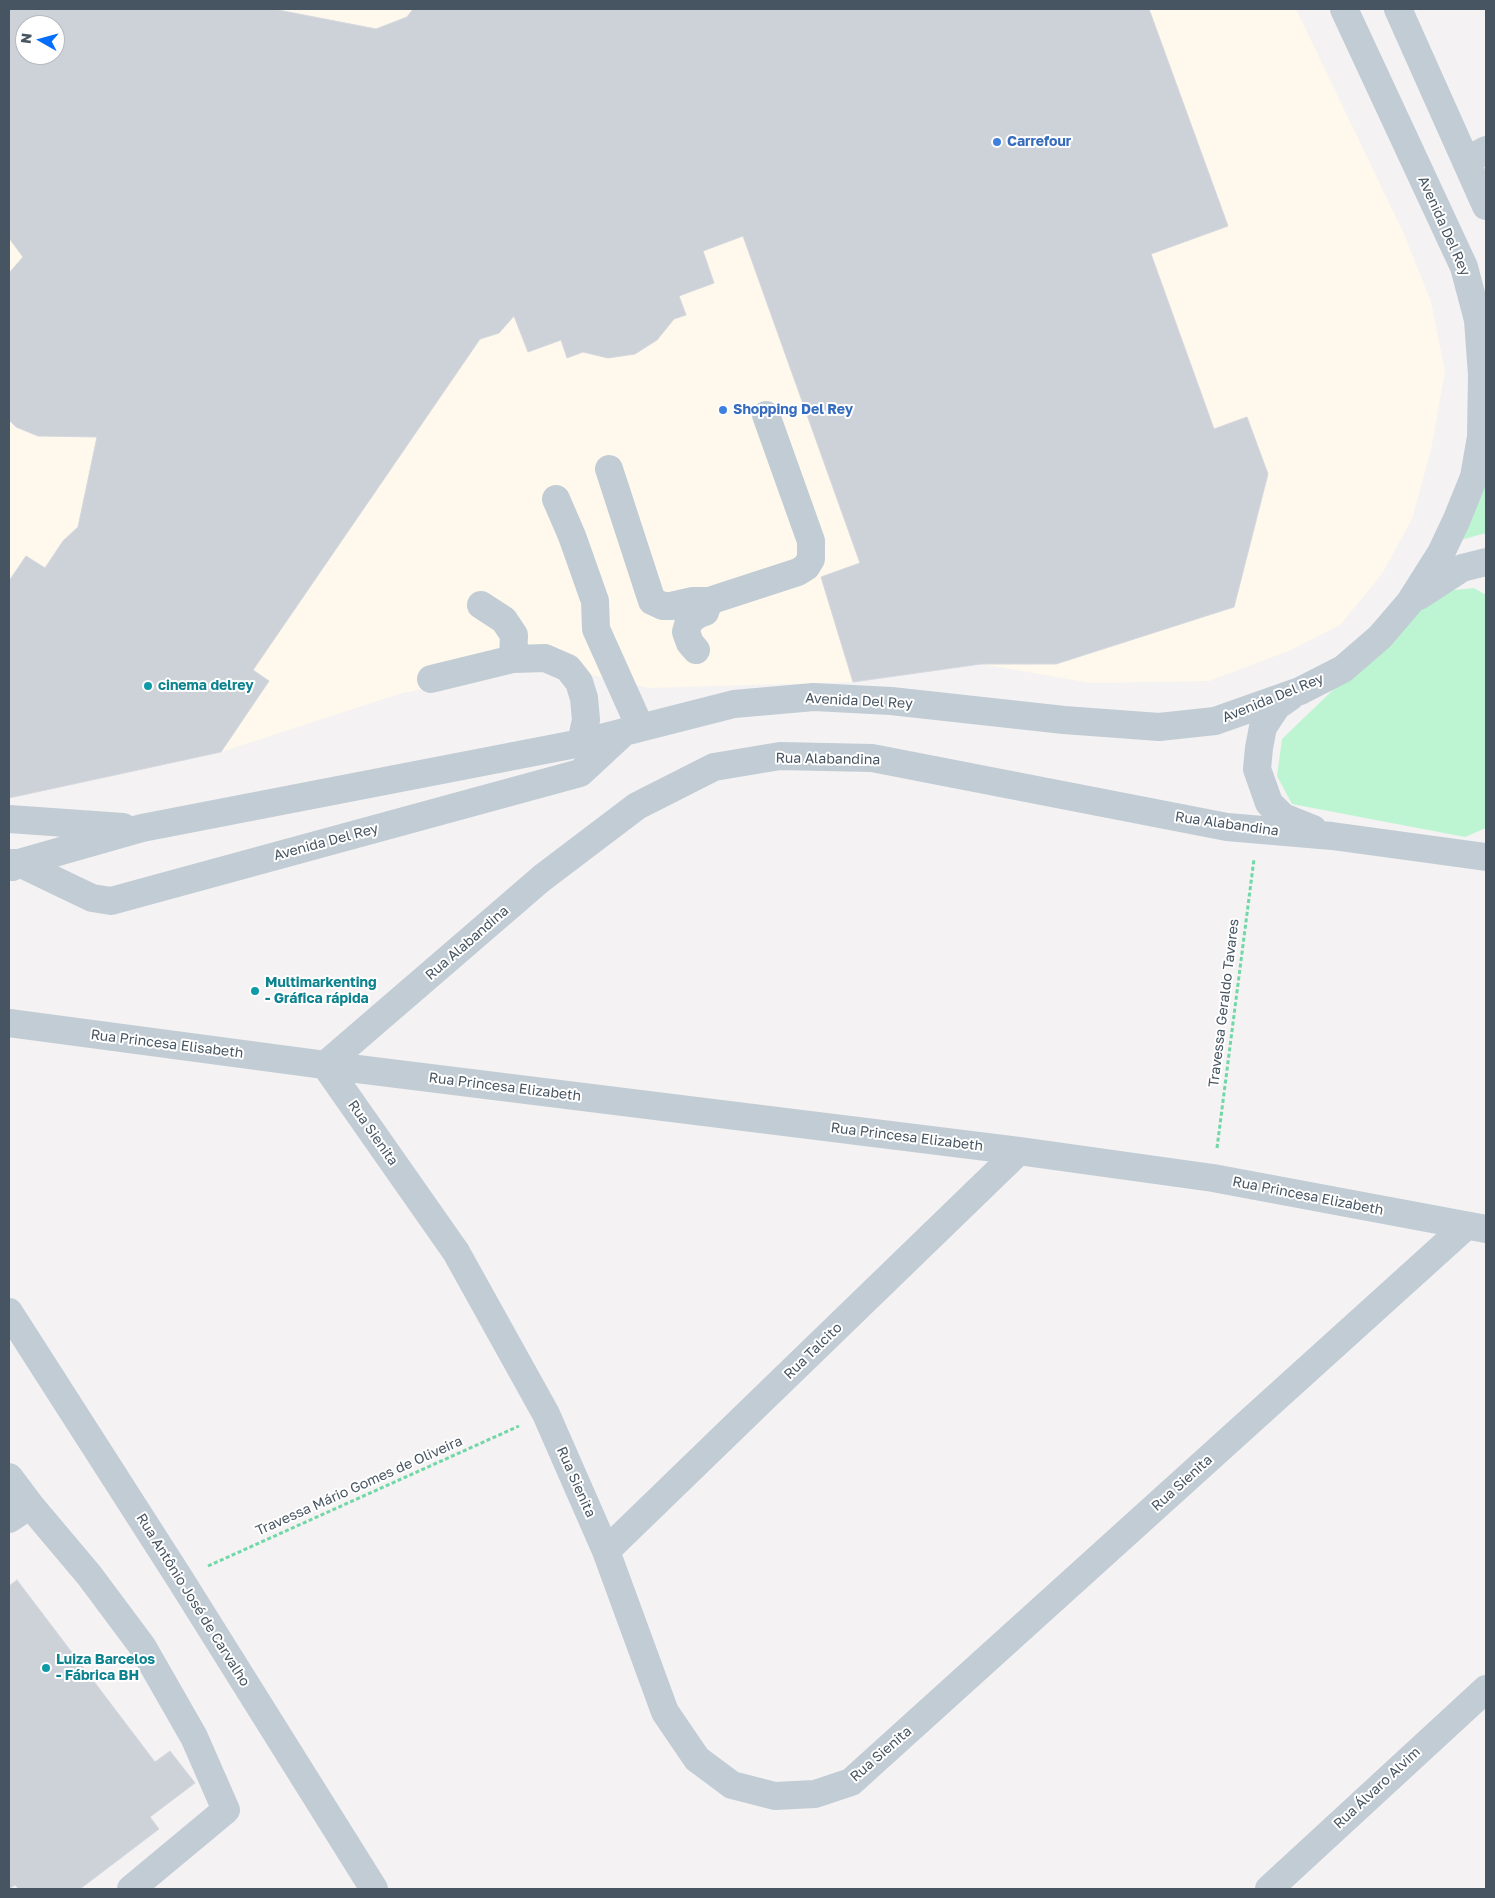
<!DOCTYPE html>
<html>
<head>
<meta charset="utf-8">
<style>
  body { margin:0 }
  #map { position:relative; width:1495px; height:1898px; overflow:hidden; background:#f4f2f2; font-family:"Golos Text",sans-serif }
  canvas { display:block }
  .frame { position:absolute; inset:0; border:10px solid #475562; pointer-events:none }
  .north { position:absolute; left:15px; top:15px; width:50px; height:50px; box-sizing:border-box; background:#fff; border:1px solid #b5bbc0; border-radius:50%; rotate:277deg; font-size:14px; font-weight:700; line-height:20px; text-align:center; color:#475562 }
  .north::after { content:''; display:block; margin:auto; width:18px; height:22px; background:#056efb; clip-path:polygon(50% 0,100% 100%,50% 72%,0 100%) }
</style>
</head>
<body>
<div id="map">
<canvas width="1495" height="1898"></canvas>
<div class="frame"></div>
<div class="north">N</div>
</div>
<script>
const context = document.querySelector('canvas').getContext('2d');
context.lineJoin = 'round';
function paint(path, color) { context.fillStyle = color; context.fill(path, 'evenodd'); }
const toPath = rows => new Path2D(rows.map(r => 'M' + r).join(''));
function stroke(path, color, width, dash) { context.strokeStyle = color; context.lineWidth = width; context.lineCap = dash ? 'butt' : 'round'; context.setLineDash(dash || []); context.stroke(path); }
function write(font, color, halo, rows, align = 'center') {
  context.font = font + ' "Golos Text",sans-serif'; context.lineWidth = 4; context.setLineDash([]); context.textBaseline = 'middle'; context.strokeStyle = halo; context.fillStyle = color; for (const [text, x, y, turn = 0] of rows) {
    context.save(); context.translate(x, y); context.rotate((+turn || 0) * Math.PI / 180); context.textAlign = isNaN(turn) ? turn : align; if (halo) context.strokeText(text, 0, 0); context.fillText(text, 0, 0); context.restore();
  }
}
const commercial = toPath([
  [9,9,1296,9,1404,234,1431,302,1445,371,1431,450,1412,519,1382,574,1340,625,1291,650,1209,681,1091,683,981,664,853,682,649,688,539,663,399,694,221,752,9,798],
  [25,25,55,25,55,55,25,55]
]);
const green = toPath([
  [1486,428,1486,533,1457,541],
  [1474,588,1486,595,1486,828,1465,837,1292,804,1277,776,1282,739,1435,592]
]);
const building = toPath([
  [9,9,273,9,376,29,407,17,413,9,1149,9,1228,226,1151,254,1214,429,1247,417,1268,474,1234,607,1056,664,981,664,853,682,821,577,860,563,743,236,703,251,714,283,679,296,686,315,674,319,657,340,635,354,608,358,583,352,567,358,561,340,528,352,514,316,499,333,480,339,253,670,269,681,221,752,9,798,9,581,26,556,45,568,63,541,78,527,97,437,38,436,16,427,9,420,9,273,23,257,9,238,9,9],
  [25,25,55,25,55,55,25,55,25,25],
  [17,1580,155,1762,170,1751,195,1783,150,1817,159,1829,80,1889,19,1889,15,1885,9,1889,9,1586,17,1580]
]);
const path = toPath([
  [1217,1148,1254,859],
  [208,1566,519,1426]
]);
const minor = toPath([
  [1398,9,1486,206],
  [1466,161,1486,150],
  [609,469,652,601,663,606,671,606,693,601,709,601,798,572,806,567,811,559,811,541,766,415],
  [556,499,572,536,595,601,596,629,640,727],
  [1419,596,1462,568,1486,562],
  [481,605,504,620,514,635,513,659],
  [696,650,690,643,686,632,689,621,697,615,705,612,709,601],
  [431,679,513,659,545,658,568,668,579,682,584,698,586,720,581,743],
  [1290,697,1277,706,1263,727,1259,748,1257,769,1269,803,1283,817,1313,829],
  [9,819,123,827],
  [9,863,19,863,142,828,581,743,734,704,814,697,891,701,1064,720,1159,727,1215,721,1300,691,1343,669,1380,637,1410,602,1441,553,1457,519,1474,477,1481,437,1482,375,1478,320,1464,267,1344,9],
  [12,867,19,863,92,898,111,901,580,773,621,735],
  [9,1023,325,1065,1019,1151,1213,1178,1486,1229],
  [325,1065,456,1252,546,1414,606,1551,665,1712,697,1759,732,1785,775,1796,815,1794,851,1782,1466,1226],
  [325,1065,542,878,637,806,714,767,780,756,872,758,1227,827,1332,836,1486,857],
  [9,1312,180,1579,374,1889],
  [9,1477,30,1505,9,1519],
  [30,1505,89,1575,142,1646,194,1737,226,1810,131,1889],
  [606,1551,1019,1151],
  [1269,1889,1486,1689]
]);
const markers = [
  [997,142,5,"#3f7fe0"],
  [723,410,5,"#3f7fe0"],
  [148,686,5,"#0f9aa8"],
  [255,991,5,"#0f9aa8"],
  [46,1668,5,"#0f9aa8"]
];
const shopNames = [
  ["Carrefour",1007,142],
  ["Shopping Del Rey",733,410]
];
const streetNames = [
  ["Avenida Del Rey",1444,226,66],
  ["Avenida Del Rey",1273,698,-22],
  ["Avenida Del Rey",859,701,3],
  ["Rua Alabandina",828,759,1],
  ["Rua Alabandina",1227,824,8],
  ["Avenida Del Rey",326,842,-15],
  ["Rua Alabandina",467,943,-41],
  ["Travessa Geraldo Tavares",1224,1003,-83],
  ["Rua Princesa Elisabeth",167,1044,7],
  ["Rua Princesa Elizabeth",505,1087,7],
  ["Rua Sienita",373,1133,55],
  ["Rua Princesa Elizabeth",907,1137,7],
  ["Rua Princesa Elizabeth",1308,1196,11],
  ["Rua Talcito",813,1351,-44],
  ["Rua Sienita",576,1482,66],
  ["Rua Sienita",1182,1483,-42],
  ["Travessa Mário Gomes de Oliveira",359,1486,-24],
  ["Rua Antônio José de Carvalho",193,1600,58],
  ["Rua Sienita",881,1754,-41],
  ["Rua Álvaro Alvim",1377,1788,-43]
];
const cultureNames = [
  ["cinema delrey",158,686],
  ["Multimarkenting",265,983],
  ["- Gráfica rápida",265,999],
  ["Luiza Barcelos",56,1660],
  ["- Fábrica BH",56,1676]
];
paint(commercial, '#fef9ec');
paint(green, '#bdf5d3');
paint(building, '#cdd1d8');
stroke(building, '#d5d8de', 1);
stroke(path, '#70d8a6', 3, [4, 2.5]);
stroke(minor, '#c1ccd5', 28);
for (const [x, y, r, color] of markers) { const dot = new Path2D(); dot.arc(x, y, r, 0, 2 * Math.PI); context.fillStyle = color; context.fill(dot); stroke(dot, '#fff', 2); }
write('bold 14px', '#366cbe', '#fff', shopNames, 'left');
write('14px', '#475562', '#fff', streetNames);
write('bold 14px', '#0d838f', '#fff', cultureNames, 'left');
</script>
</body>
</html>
